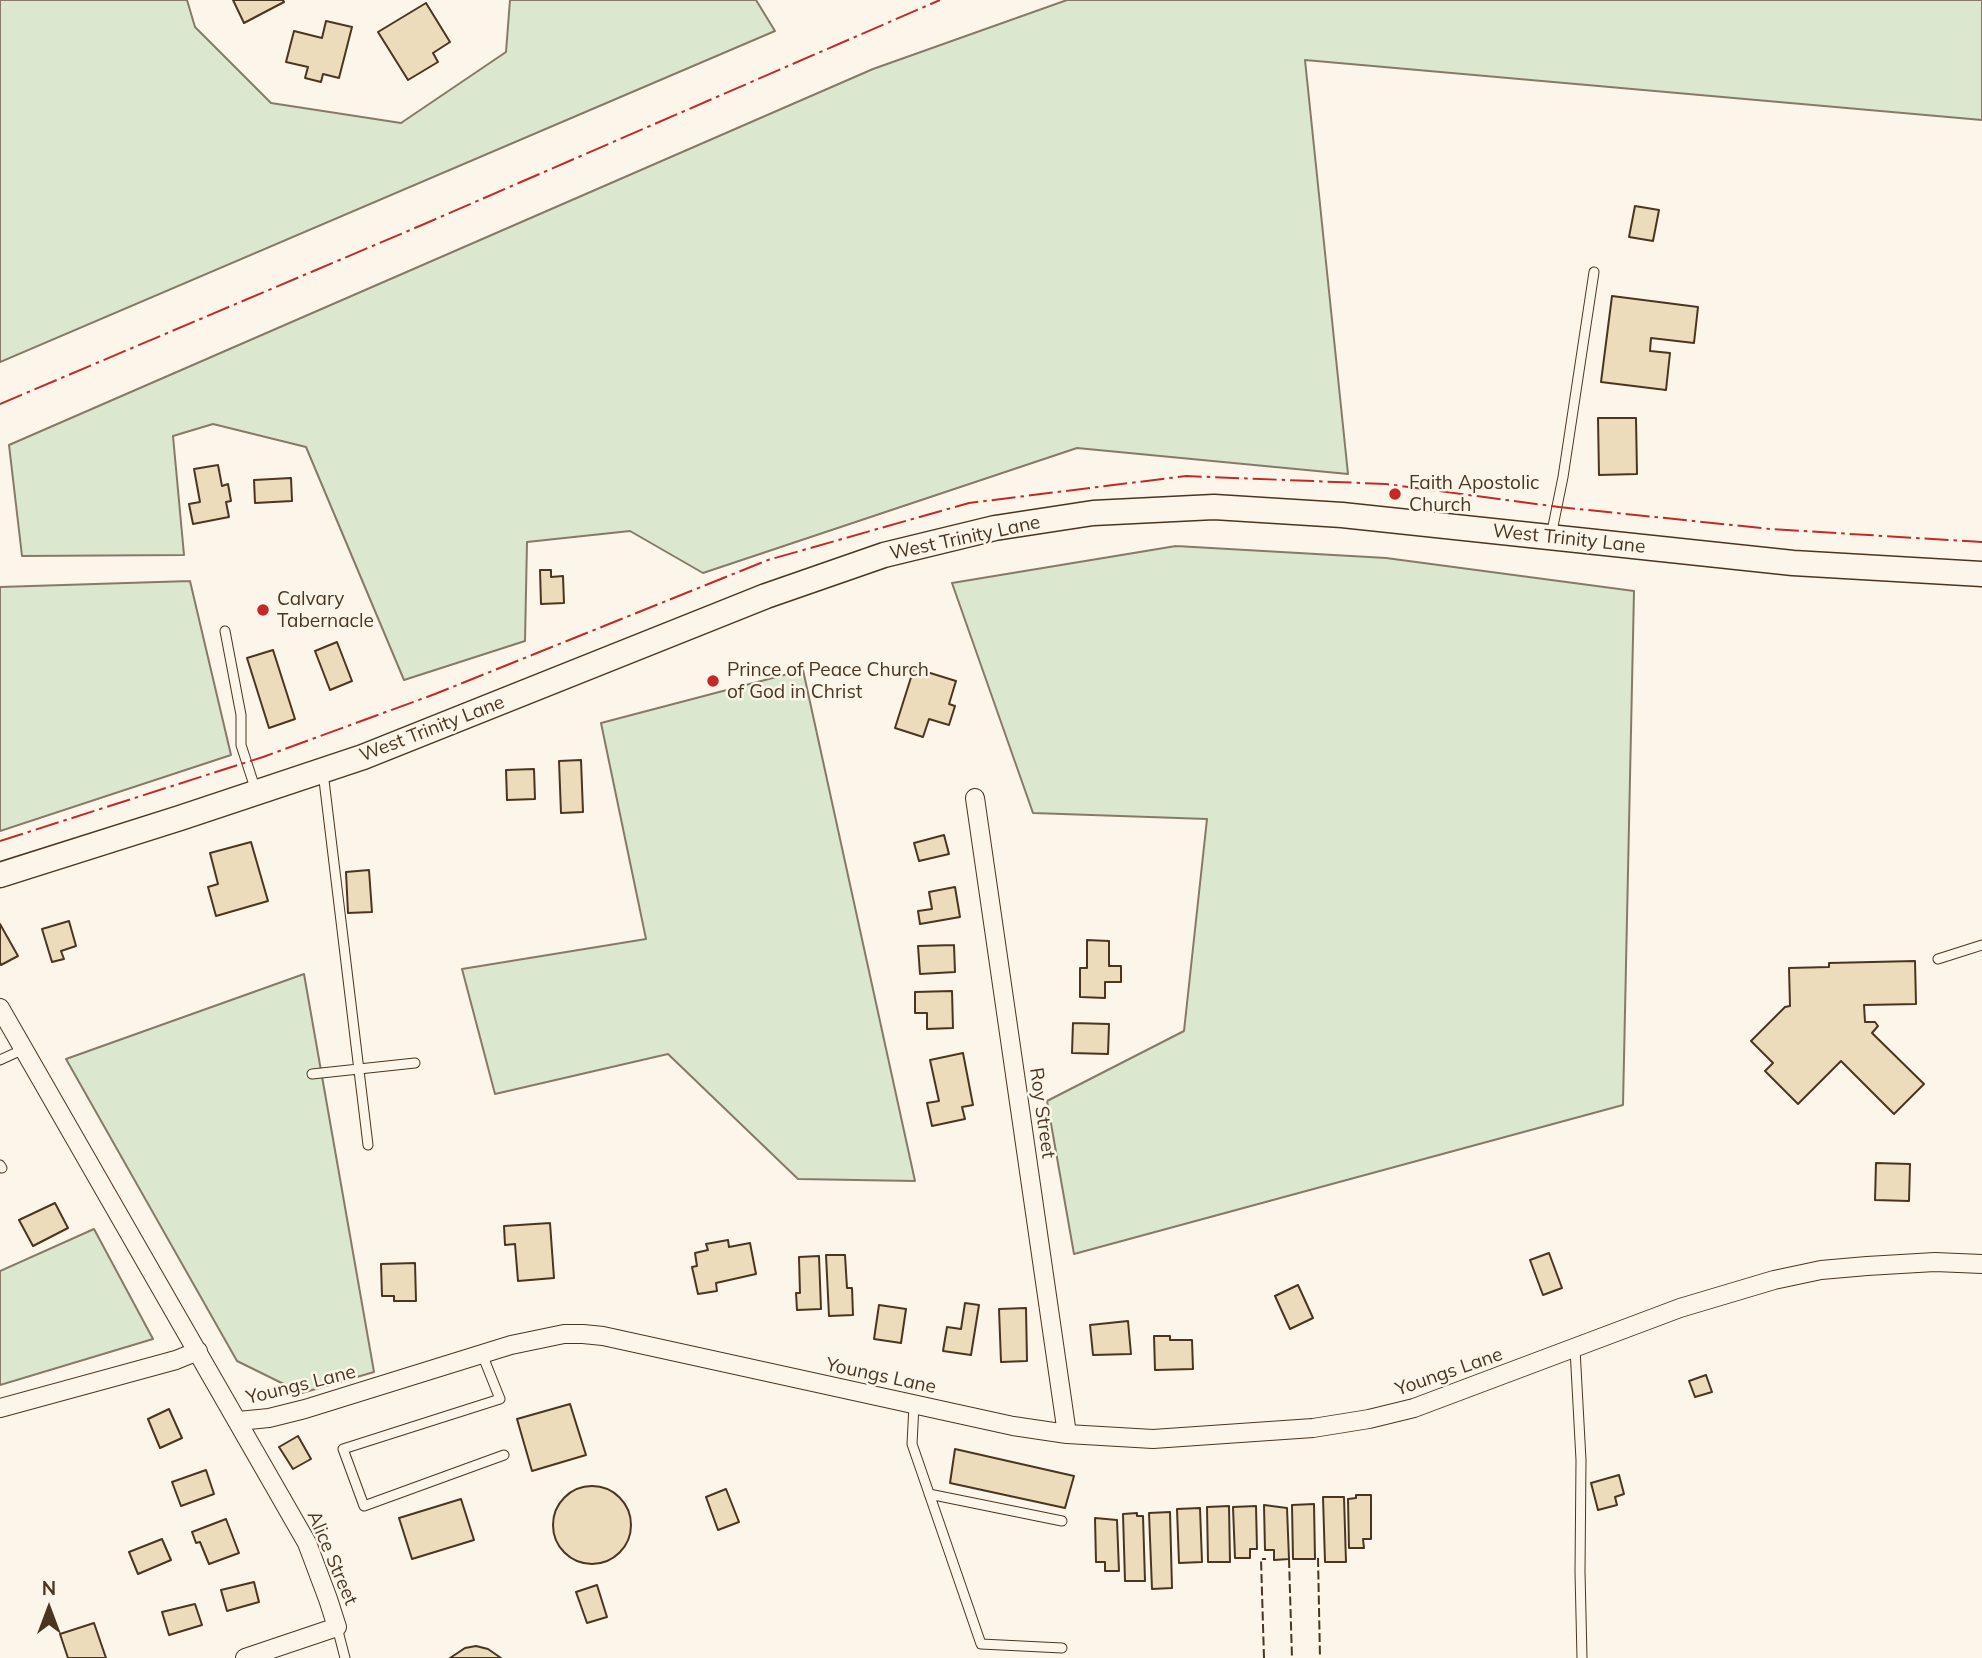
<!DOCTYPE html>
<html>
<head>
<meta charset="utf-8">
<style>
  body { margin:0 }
  #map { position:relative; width:1982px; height:1658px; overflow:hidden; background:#fbf6e9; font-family:Mulish,sans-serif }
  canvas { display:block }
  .north { position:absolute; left:14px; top:1574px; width:70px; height:70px; -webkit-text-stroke:5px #fbf6e9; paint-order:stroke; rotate:0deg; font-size:19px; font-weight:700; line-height:28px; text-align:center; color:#4a3520 }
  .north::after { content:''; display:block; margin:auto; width:24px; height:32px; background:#4a3520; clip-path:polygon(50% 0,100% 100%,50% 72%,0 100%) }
</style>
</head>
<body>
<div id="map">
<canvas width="1982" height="1658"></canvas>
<div class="north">N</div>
</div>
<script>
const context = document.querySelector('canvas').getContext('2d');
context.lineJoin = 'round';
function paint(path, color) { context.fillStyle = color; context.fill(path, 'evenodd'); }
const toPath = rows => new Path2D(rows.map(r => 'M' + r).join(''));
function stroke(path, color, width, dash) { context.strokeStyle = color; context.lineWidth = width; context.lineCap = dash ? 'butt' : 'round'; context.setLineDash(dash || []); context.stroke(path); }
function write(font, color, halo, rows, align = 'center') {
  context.font = font + ' Mulish,sans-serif'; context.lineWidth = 5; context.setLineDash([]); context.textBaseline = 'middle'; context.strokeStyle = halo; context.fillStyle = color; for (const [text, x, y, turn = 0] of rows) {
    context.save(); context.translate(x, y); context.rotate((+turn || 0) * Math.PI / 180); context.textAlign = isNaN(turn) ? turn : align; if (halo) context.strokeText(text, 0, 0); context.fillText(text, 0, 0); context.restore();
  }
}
const green = toPath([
  [0,0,187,0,195,27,271,103,401,123,506,52,510,0,756,0,775,31,0,362,0,0],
  [1067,0,1982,0,1982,120,1305,60,1348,474,1077,448,703,573,630,531,527,542,525,641,404,680,306,447,213,424,173,436,184,555,22,556,9,445,873,69,1067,0],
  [1176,546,1386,558,1634,591,1623,1105,1074,1254,1047,1101,1184,1031,1207,819,1033,813,952,583,1176,546],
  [190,581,231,755,0,831,0,587,190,581],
  [803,670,915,1181,798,1179,668,1054,495,1094,462,969,646,939,601,723,803,670],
  [304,974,374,1372,302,1393,237,1361,66,1059,304,974],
  [94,1229,153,1339,0,1385,0,1271,94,1229]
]);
const building = toPath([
  [233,0,283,0,284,2,244,23,233,0],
  [426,3,450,42,433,53,438,62,408,80,378,32,426,3],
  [326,21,352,27,339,78,323,74,321,82,305,78,308,67,286,62,294,31,322,38,326,21],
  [1635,206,1659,210,1653,241,1629,237,1635,206],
  [1612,296,1698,307,1694,343,1651,338,1650,351,1670,353,1666,390,1601,382,1612,296],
  [1598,418,1636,418,1637,474,1599,475,1598,418],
  [218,465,222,486,228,484,231,501,226,502,229,517,193,524,189,504,200,502,194,469,218,465],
  [291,478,292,501,255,503,254,480,291,478],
  [540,570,551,570,551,577,563,576,564,603,541,604,540,570],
  [337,642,352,681,330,690,315,651,337,642],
  [273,650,295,719,269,728,247,658,273,650],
  [914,668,956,681,949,704,955,706,949,725,929,719,923,737,895,728,914,668],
  [581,760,583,812,561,813,559,761,581,760],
  [534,769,535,799,507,800,506,770,534,769],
  [944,835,949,854,919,861,914,843,944,835],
  [251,842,268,901,216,916,208,887,218,884,210,853,251,842],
  [369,870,372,912,348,913,346,872,369,870],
  [955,887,960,917,920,924,918,911,932,909,929,892,955,887],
  [69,921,76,946,61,951,64,959,52,962,42,929,69,921],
  [0,924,18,956,1,965,0,962,0,924],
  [1087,940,1109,941,1109,966,1121,966,1121,982,1105,982,1105,998,1080,997,1080,968,1087,968,1087,940],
  [954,945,955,972,920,974,918,946,954,945],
  [1915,961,1916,1004,1864,1005,1865,1022,1875,1022,1878,1026,1872,1033,1924,1084,1894,1114,1841,1061,1798,1104,1765,1071,1773,1063,1751,1041,1785,1007,1790,1006,1789,968,1829,967,1829,963,1915,961],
  [952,991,953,1028,927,1029,927,1013,915,1013,915,992,952,991],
  [1073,1023,1109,1024,1108,1054,1072,1053,1073,1023],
  [963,1053,973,1105,962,1107,965,1119,932,1126,927,1103,939,1101,930,1060,963,1053],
  [1876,1163,1910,1164,1909,1201,1875,1200,1876,1163],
  [55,1203,68,1228,33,1246,19,1220,55,1203],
  [550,1223,554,1278,518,1281,515,1244,505,1245,504,1226,550,1223],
  [728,1240,729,1247,750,1243,756,1274,716,1283,717,1291,698,1294,692,1267,697,1266,695,1253,708,1250,706,1244,728,1240],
  [1549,1253,1562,1288,1543,1295,1530,1260,1549,1253],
  [826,1255,845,1255,847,1288,852,1288,853,1315,829,1316,826,1255],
  [819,1256,821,1309,797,1310,796,1293,800,1293,799,1257,819,1256],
  [415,1263,416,1301,394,1301,394,1296,382,1296,381,1264,415,1263],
  [1298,1285,1313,1318,1290,1329,1275,1296,1298,1285],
  [965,1303,979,1305,971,1355,943,1351,947,1327,961,1329,965,1303],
  [879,1305,906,1309,901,1343,874,1339,879,1305],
  [1026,1308,1027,1361,1001,1362,999,1309,1026,1308],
  [1128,1321,1131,1354,1093,1355,1090,1325,1128,1321],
  [1154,1336,1170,1336,1170,1340,1192,1340,1193,1369,1155,1370,1154,1336],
  [1706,1375,1712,1392,1695,1397,1689,1381,1706,1375],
  [570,1404,586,1455,532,1471,517,1419,570,1404],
  [169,1409,182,1438,160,1448,148,1419,169,1409],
  [298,1436,311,1459,293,1469,279,1447,298,1436],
  [955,1449,1074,1476,1065,1508,950,1483,955,1449],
  [206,1470,214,1494,181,1506,172,1482,206,1470],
  [1619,1475,1624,1494,1615,1497,1617,1505,1598,1510,1591,1483,1619,1475],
  '553 1525a39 39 0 1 1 78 0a39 39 0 1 1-78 0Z',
  [726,1489,739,1522,718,1530,706,1497,726,1489],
  [1356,1495,1371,1495,1371,1539,1363,1539,1364,1548,1349,1548,1348,1499,1356,1498,1356,1495],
  [1323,1497,1344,1497,1346,1562,1325,1562,1323,1497],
  [461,1499,474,1540,412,1559,399,1518,461,1499],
  [1314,1504,1315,1559,1293,1559,1292,1505,1314,1504],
  [1264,1505,1287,1508,1289,1559,1274,1560,1274,1550,1265,1550,1264,1505],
  [1229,1506,1230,1562,1208,1562,1207,1507,1229,1506],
  [1256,1506,1257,1549,1250,1549,1250,1558,1235,1558,1233,1507,1256,1506],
  [1200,1508,1202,1562,1179,1563,1177,1509,1200,1508],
  [1170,1512,1172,1588,1152,1589,1149,1513,1170,1512],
  [1137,1513,1137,1516,1143,1516,1145,1581,1125,1581,1123,1514,1137,1513],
  [1095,1518,1117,1520,1119,1571,1105,1571,1105,1562,1096,1562,1095,1518],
  [226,1519,239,1553,209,1564,200,1542,196,1543,192,1532,226,1519],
  [162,1539,171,1560,138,1574,129,1552,162,1539],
  [254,1582,259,1602,227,1611,221,1590,254,1582],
  [597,1585,607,1617,587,1623,576,1592,597,1585],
  [195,1604,202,1625,169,1635,162,1612,195,1604],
  [94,1623,106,1658,68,1658,60,1634,94,1623],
  [476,1646,488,1649,501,1658,450,1658,465,1648,476,1646]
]);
const lane = toPath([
  [1551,536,1563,477,1594,272],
  [225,631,241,715,241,745,256,791],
  [323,772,368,1145],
  [1938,959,1982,945],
  [0,1060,24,1049],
  [312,1074,415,1063],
  [0,1165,2,1168],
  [1575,1349,1581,1460,1580,1572,1582,1658],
  [482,1354,500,1399,343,1449,364,1506,504,1455],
  [914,1405,912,1444,981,1644,1062,1648],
  [929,1494,1062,1521],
  [337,1627,345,1658]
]);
const street = toPath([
  [975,798,1067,1434],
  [0,1008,307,1543,328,1599,337,1627,245,1658],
  [0,1408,176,1360,198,1351],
  [238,1421,269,1418,305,1409,511,1345,564,1334,583,1334,603,1336,1013,1426,1067,1434,1153,1439,1313,1428,1369,1419,1414,1408,1680,1308,1774,1280,1821,1270,1867,1266,1935,1262,1982,1264]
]);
const secondary = toPath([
  [0,875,180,818,363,757,766,596,884,555,995,528,1093,513,1214,507,1342,515,1793,563,1982,574]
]);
const fence = toPath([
  [1318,1558,1320,1658],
  [1289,1559,1292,1658],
  [1264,1658,1261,1559,1266,1559]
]);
const power = toPath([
  [0,404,422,225,940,0],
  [0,841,263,757,435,694,768,560,969,503,1186,476,1386,484,1559,507,1770,529,1982,542]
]);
const markers = [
  [1395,494,7,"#c62828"],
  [263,610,7,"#c62828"],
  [713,681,7,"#c62828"]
];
const poiNames = [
  ["Faith Apostolic",1409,483],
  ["Church",1409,505],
  ["Calvary",277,599],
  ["Tabernacle",277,621],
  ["Prince of Peace Church",727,670],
  ["of God in Christ",727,692]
];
const streetNames = [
  ["West Trinity Lane",965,538,-12],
  ["West Trinity Lane",1569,539,6],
  ["West Trinity Lane",432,729,-21],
  ["Roy Street",1042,1113,82],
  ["Youngs Lane",1449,1372,-19],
  ["Youngs Lane",881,1376,12],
  ["Youngs Lane",301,1385,-14],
  ["Alice Street",332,1558,67]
];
paint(green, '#dce7d0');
stroke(green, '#887966', 2);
paint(building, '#ecdcbc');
stroke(building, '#4a3520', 2);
stroke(lane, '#4a3520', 11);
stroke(street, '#4a3520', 20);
stroke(secondary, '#4a3520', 27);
stroke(lane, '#fbf6e9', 9);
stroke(street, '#fbf6e9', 18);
stroke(secondary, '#fbf6e9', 24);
stroke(fence, '#4a3520', 2, [9, 3.5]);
stroke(power, '#c62828', 2, [24, 5, 3.5, 5]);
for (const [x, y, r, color] of markers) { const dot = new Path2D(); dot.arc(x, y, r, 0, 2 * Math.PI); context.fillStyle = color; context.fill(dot); stroke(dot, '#fbf6e9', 2.5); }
write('19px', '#4a3520', '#fbf6e9', poiNames, 'left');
write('19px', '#4a3520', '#fbf6e9', streetNames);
</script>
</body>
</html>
